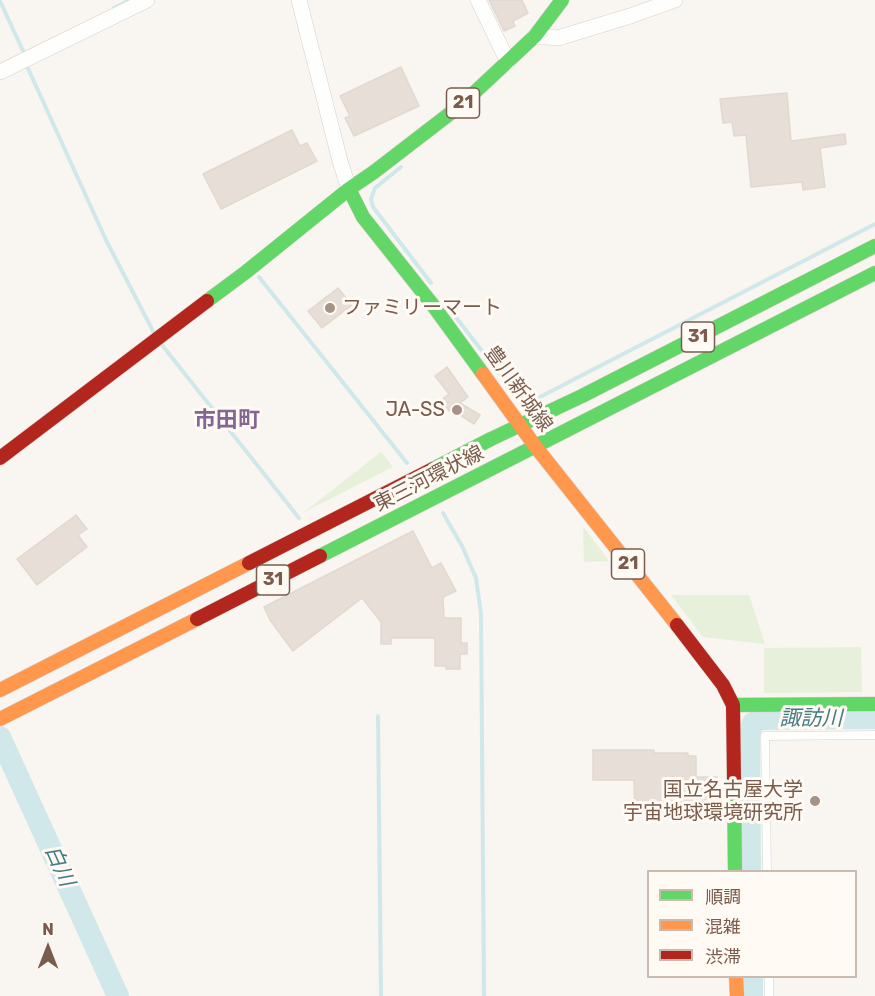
<!DOCTYPE html>
<html>
<head>
<meta charset="utf-8">
<style>
  body { margin:0 }
  #map { position:relative; width:875px; height:996px; overflow:hidden; background:#f9f5f0; font-family:Rubik,"Noto Sans JP",sans-serif }
  canvas { display:block }
  .legend { position:absolute; left:647px; top:870px; width:210px; height:108px; box-sizing:border-box; background:#fffaf3; border:2px solid #cabbb1; margin:0; padding:8px 10px; list-style:none; font-size:18px; color:#7a5c4d }
  .legend li { display:flex; align-items:center; gap:12px; height:30px }
  .legend b { width:30px; border:2px solid #cabbb1 }
  .north { position:absolute; left:18px; top:918px; width:60px; height:60px; -webkit-text-stroke:4px #fffaf3; paint-order:stroke; rotate:0deg; font-size:16px; font-weight:700; line-height:24px; text-align:center; color:#7a5c4d }
  .north::after { content:''; display:block; margin:auto; width:21px; height:27px; background:#7a5c4d; clip-path:polygon(50% 0,100% 100%,50% 72%,0 100%) }
</style>
</head>
<body>
<div id="map">
<canvas width="875" height="996"></canvas>
<ul class="legend">
<li><b style="height:8px;background:#63d668"></b>順調</li>
<li><b style="height:8px;background:#ff974d"></b>混雑</li>
<li><b style="height:8px;background:#b3261e"></b>渋滞</li>
</ul>
<div class="north">N</div>
</div>
<script>
const context = document.querySelector('canvas').getContext('2d');
context.lineJoin = 'round';
function paint(path, color) { context.fillStyle = color; context.fill(path, 'evenodd'); }
const toPath = rows => new Path2D(rows.map(r => 'M' + r).join(''));
function stroke(path, color, width, dash) { context.strokeStyle = color; context.lineWidth = width; context.lineCap = dash ? 'butt' : 'round'; context.setLineDash(dash || []); context.stroke(path); }
function write(font, color, halo, rows, align = 'center') {
  context.font = font + ' Rubik,"Noto Sans JP",sans-serif'; context.lineWidth = 6; context.setLineDash([]); context.textBaseline = 'middle'; context.strokeStyle = halo; context.fillStyle = color; for (const [text, x, y, turn = 0] of rows) {
    context.save(); context.translate(x, y); context.rotate((+turn || 0) * Math.PI / 180); context.textAlign = isNaN(turn) ? turn : align; if (halo) context.strokeText(text, 0, 0); context.fillText(text, 0, 0); context.restore();
  }
}
const green = toPath([
  [381,452,393,467,304,512],
  [583,526,609,561,584,562],
  [671,595,749,595,765,644,703,637],
  [861,647,862,692,764,693,764,648]
]);
const stream = toPath([
  [0,1,24,53],
  [114,8,130,0],
  [26,64,106,240,154,333],
  [401,167,375,188,371,199,373,207,431,283],
  [259,277,407,463],
  [455,316,512,390,536,399,875,224],
  [162,345,299,518],
  [443,513,462,546,476,578,481,614,484,996],
  [378,716,381,996]
]);
const river = toPath([
  [0,737,118,996],
  [750,872,749,734,753,723,762,719,875,718],
  [752,976,752,996]
]);
const building = toPath([
  [489,0,522,0,528,13,513,21,515,26,504,31,489,0],
  [401,67,419,106,354,136,345,118,350,116,340,96,401,67],
  [787,93,791,141,845,134,846,144,820,148,825,187,803,190,802,182,751,187,746,135,734,136,732,122,723,123,720,99,787,93],
  [292,130,300,146,307,143,317,161,221,209,203,174,292,130],
  [338,288,352,305,322,328,308,311,338,288],
  [447,367,468,397,460,403,480,415,474,424,451,409,449,411,441,400,449,394,435,376,447,367],
  [76,515,87,529,78,535,87,547,37,585,17,559,76,515],
  [413,531,432,568,441,563,456,591,443,597,444,618,461,618,461,643,467,643,467,654,460,654,460,669,446,669,446,666,435,666,435,638,391,638,391,644,381,644,381,622,362,598,293,651,270,620,264,607,413,531],
  [593,750,654,750,654,753,688,753,688,756,696,756,696,777,717,777,717,798,712,798,712,807,656,808,656,815,635,815,634,780,593,780,593,750]
]);
const lane = toPath([
  [767,872,765,736,875,735],
  [769,976,769,996]
]);
const street = toPath([
  [299,0,340,161,349,189],
  [478,0,508,62],
  [535,36,558,38,630,16,675,0],
  [0,72,147,0]
]);
const fast = toPath([
  [207,301,246,272,349,189],
  [483,374,432,304,363,217,349,189,374,172,461,105,535,36,562,0],
  [433,469,491,439,582,396,875,246],
  [320,556,875,273],
  [733,705,875,704],
  [734,779,735,872]
]);
const slow = toPath([
  [483,374,535,446,677,625],
  [0,690,249,563],
  [0,719,197,619],
  [736,976,737,996]
]);
const jam = toPath([
  [0,458,207,301],
  [249,563,433,469],
  [197,619,320,556],
  [677,625,723,685,733,705,734,779]
]);
const markers = [
  [330,308,6,"#a69286"],
  [457,410,6,"#a69286"],
  [815,801,6,"#a69286"]
];
const shields = [
  [463,103,33],
  [698,337,33],
  [628,564,33],
  [273,580,33]
];
const shieldNames = [
  ["21",463,103],
  ["31",698,337],
  ["21",628,564],
  ["31",273,580]
];
const poiNames = [
  ["ファミリーマート",342,308,"left"],
  ["JA-SS",445,410],
  ["国立名古屋大学",803,790],
  ["宇宙地球環境研究所",803,813]
];
const streetNames = [
  ["豊川新城線",518,389,54],
  ["東三河環状線",429,479,-27]
];
const waterNames = [
  ["諏訪川",811,719],
  ["白川",59,866,66]
];
const quarterNames = [
  ["市田町",227,421]
];
paint(green, '#e7f0db');
stroke(stream, '#d0e8ea', 4);
stroke(river, '#d0e8ea', 22);
paint(building, '#e6ded7');
stroke(building, '#e2d8d2', 1.5);
stroke(lane, '#d7d1cb', 9);
stroke(street, '#d7d1cb', 16);
stroke(fast, '#d9d2cb', 15);
stroke(slow, '#d9d2cb', 15);
stroke(jam, '#d9d2cb', 15);
stroke(lane, '#fefefd', 8);
stroke(street, '#fefefd', 15);
stroke(fast, '#63d668', 14);
stroke(slow, '#ff974d', 14);
stroke(jam, '#b3261e', 14);
for (const [x, y, r, color] of markers) { const dot = new Path2D(); dot.arc(x, y, r, 0, 2 * Math.PI); context.fillStyle = color; context.fill(dot); stroke(dot, '#fffaf3', 2); }
for (const [x, y, w] of shields) { const box = new Path2D(); box.roundRect(x - w / 2, y - 15, w, 30, 4.5); context.fillStyle = '#fffaf3'; context.fill(box); stroke(box, '#7a5c4d', 1.5); }
write('bold 18px', '#7a5c4d', null, shieldNames);
write('20px', '#7a5c4d', '#fffaf3', poiNames, 'right');
write('20px', '#7a5c4d', '#fffaf3', streetNames);
write('italic 21px', '#437c86', '#fffaf3', waterNames);
write('bold 22px', '#846695', '#fffaf3', quarterNames);
</script>
</body>
</html>
